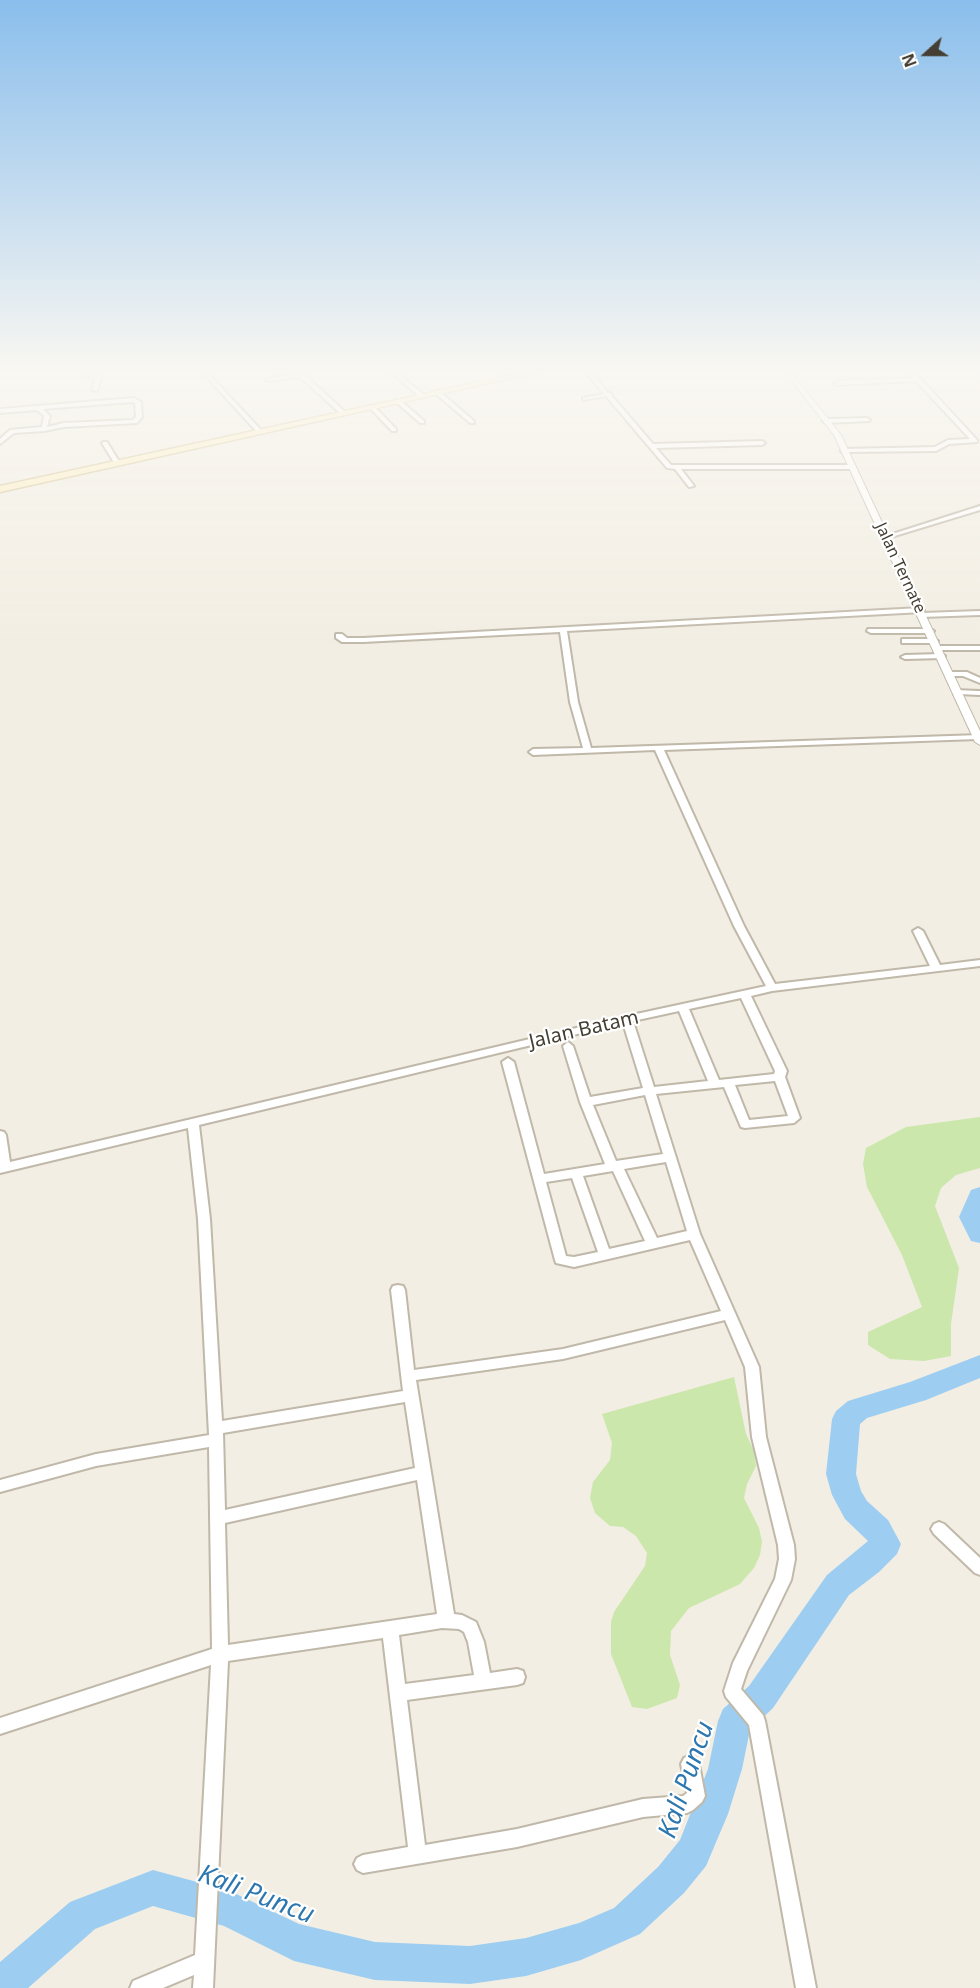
<!DOCTYPE html>
<html>
<head>
<meta charset="utf-8">
<style>
  body { margin:0 }
  #map { position:relative; width:980px; height:1988px; overflow:hidden; background:#f2eee3; font-family:"Noto Sans",sans-serif }
  canvas { display:block }
  .north { position:absolute; left:896px; top:24px; width:60px; height:60px; -webkit-text-stroke:4px #fff; paint-order:stroke; rotate:249deg; font-size:16px; font-weight:700; line-height:24px; text-align:center; color:#443e33 }
  .north::after { content:''; display:block; margin:auto; width:21px; height:27px; background:#443e33; clip-path:polygon(50% 0,100% 100%,50% 72%,0 100%) }
</style>
</head>
<body>
<div id="map">
<canvas width="980" height="1988"></canvas>
<div class="north">N</div>
</div>
<script>
const context = document.querySelector('canvas').getContext('2d');
context.lineJoin = 'round';
function paint(path, color) { context.fillStyle = color; context.fill(path, 'evenodd'); }
const toPath = rows => new Path2D(rows.map(r => 'M' + r).join(''));
function stroke(path, color, width, dash) { context.strokeStyle = color; context.lineWidth = width; context.lineCap = dash ? 'butt' : 'round'; context.setLineDash(dash || []); context.stroke(path); }
function write(font, color, halo, rows, align = 'center') {
  context.font = font + ' "Noto Sans",sans-serif'; context.lineWidth = 4.5; context.setLineDash([]); context.textBaseline = 'middle'; context.strokeStyle = halo; context.fillStyle = color; for (const [text, x, y, turn = 0] of rows) {
    context.save(); context.translate(x, y); context.rotate((+turn || 0) * Math.PI / 180); context.textAlign = isNaN(turn) ? turn : align; if (halo) context.strokeText(text, 0, 0); context.fillText(text, 0, 0); context.restore();
  }
}
const green = toPath([
  [980,1117,980,1168,956,1175,941,1188,935,1206,959,1268,951,1324,951,1356,924,1361,890,1359,868,1345,868,1332,922,1307,902,1255,867,1187,863,1164,866,1148,906,1127],
  [734,1377,746,1434,754,1451,756,1466,747,1484,744,1498,759,1528,762,1542,760,1555,754,1568,740,1584,689,1608,671,1631,670,1655,680,1685,677,1698,647,1709,632,1707,611,1654,611,1622,614,1612,645,1566,647,1553,636,1536,623,1527,610,1526,595,1513,590,1498,593,1482,610,1460,612,1443,602,1414]
]);
const river = toPath([
  [980,1187,980,1243,971,1241,959,1217,971,1190,980,1187],
  [980,1355,980,1378,926,1400,867,1418,860,1424,856,1474,861,1491,867,1501,888,1520,901,1544,897,1554,879,1572,849,1595,773,1708,750,1730,742,1769,728,1814,706,1866,684,1893,640,1934,581,1960,526,1976,470,1984,375,1980,294,1961,224,1926,153,1906,95,1929,28,1988,0,1988,0,1962,70,1902,153,1870,230,1891,299,1924,375,1942,470,1946,526,1938,579,1923,614,1908,658,1867,680,1840,708,1769,718,1721,723,1709,749,1686,827,1575,868,1541,845,1519,832,1495,826,1474,832,1419,836,1411,848,1401,910,1382,980,1355]
]);
const minor = toPath([
  [86,372,101,376,97,391,92,390,95,377,88,376,86,372],
  [202,372,207,372,262,431,262,433,258,433,202,372],
  [296,372,304,374,345,412,345,414,341,414,300,377,269,381,266,379,297,374,296,372],
  [391,372,396,372,424,395,424,397,420,397,391,372],
  [586,372,591,372,608,393,611,393,611,395,653,444,762,441,765,443,762,445,656,448,671,465,852,465,855,467,852,469,681,469,694,486,689,487,675,469,667,468,606,396,583,400,583,398,604,394,586,372],
  [908,372,914,372,920,378,977,440,977,442,949,444,936,451,842,452,841,451,844,449,935,447,948,440,970,439,916,381,837,385,834,383,837,381,913,378,908,372],
  [435,391,439,391,474,421,474,423,470,423,435,393,435,391],
  [134,398,141,402,142,417,137,423,64,427,44,431,14,433,0,444,0,439,10,430,42,427,44,416,37,410,0,413,0,409,134,398],
  [133,402,135,403,136,417,133,420,64,423,47,427,50,416,43,409,133,402],
  [396,400,400,400,424,421,424,423,420,423,396,402,396,400],
  [370,406,374,406,396,429,396,431,392,431,370,408,370,406],
  [867,418,870,420,869,421,826,423,823,421,826,419,867,418],
  [103,442,107,442,120,463,119,464,115,464,102,443,103,442],
  [980,506,980,510,888,538,883,537,980,506],
  [920,608,924,610,923,612,567,631,578,702,591,748,980,735,980,739,978,739,664,750,744,926,775,984,930,966,913,931,918,928,923,931,940,965,980,960,980,966,772,991,751,996,787,1071,785,1077,800,1118,794,1123,745,1128,741,1127,724,1087,656,1094,700,1234,759,1367,766,1437,794,1545,795,1559,791,1580,747,1671,741,1689,763,1715,765,1721,816,1988,796,1988,749,1725,726,1697,724,1691,733,1663,775,1579,779,1559,778,1545,752,1437,745,1367,725,1320,563,1359,416,1380,454,1614,462,1615,476,1622,484,1642,490,1673,517,1669,523,1671,525,1677,523,1683,517,1685,407,1700,425,1845,517,1829,643,1799,683,1796,687,1793,681,1764,684,1758,690,1755,696,1758,699,1764,705,1796,702,1802,693,1810,687,1813,643,1817,517,1847,363,1873,357,1870,354,1864,357,1858,363,1855,408,1847,383,1638,228,1661,213,1988,193,1988,194,1975,163,1988,130,1988,133,1981,195,1955,211,1665,0,1734,0,1718,212,1649,209,1447,96,1466,0,1492,0,1480,96,1454,209,1435,198,1219,188,1128,0,1173,0,1131,4,1132,6,1135,10,1162,627,1016,766,986,734,926,655,750,533,755,529,752,533,749,583,748,570,702,560,632,363,642,342,642,336,638,336,634,342,634,347,638,363,638,920,608],
  [741,998,775,1071,774,1074,719,1080,689,1009,741,998],
  [679,1011,708,1081,654,1087,633,1021,679,1011],
  [623,1023,643,1088,590,1097,573,1046,568,1042,563,1046,580,1102,605,1164,544,1174,514,1062,508,1058,502,1062,555,1260,556,1263,574,1267,690,1240,721,1311,563,1349,414,1370,405,1290,403,1286,398,1285,393,1286,391,1290,403,1391,222,1421,210,1219,199,1125,623,1023],
  [775,1081,788,1116,749,1120,735,1085,775,1081],
  [645,1095,663,1154,616,1161,593,1105,645,1095],
  [666,1162,687,1231,657,1238,624,1169,666,1162],
  [613,1171,645,1241,609,1249,583,1176,613,1171],
  [572,1178,598,1252,574,1257,566,1256,546,1182,572,1178],
  [405,1402,415,1468,225,1510,223,1433,405,1402],
  [417,1480,437,1614,228,1645,225,1523,417,1480],
  [442,1628,459,1629,464,1632,468,1642,474,1675,405,1684,399,1635,442,1628],
  [980,611,980,615,922,617,918,615,922,613,980,611],
  [868,629,930,629,934,631,930,633,871,633,867,631,868,629],
  [902,639,934,639,938,641,934,643,902,643,902,639],
  [934,646,980,646,980,650,934,650,934,646],
  [941,654,945,656,944,658,905,659,901,657,905,655,941,654],
  [946,672,967,672,980,678,980,683,963,676,946,676,946,672],
  [954,690,980,691,980,695,957,694,954,694,954,690],
  [939,1522,944,1524,980,1558,980,1575,975,1573,934,1534,931,1529,934,1524,939,1522]
]);
const tertiary = toPath([
  [785,372,791,372,841,435,980,731,980,745,975,742,834,435,785,372]
]);
const secondary = toPath([
  [525,372,538,372,0,492,0,486,525,372]
]);
const farStreetnames = [
  ["Jalan Ternate",900,568,65]
];
const streetNames = [
  ["Jalan Batam",584,1030,-13]
];
const nearWaternames = [
  ["Kali Puncu",687,1780,-71],
  ["Kali Puncu",256,1895,21]
];
paint(green, '#cbe7ab');
paint(river, '#9dcef1');
stroke(minor, '#c0b8a9', 4);
stroke(tertiary, '#c0b8a9', 2);
stroke(secondary, '#d3c292', 3);
paint(minor, '#fff');
paint(tertiary, '#fff');
paint(secondary, '#fff0c0');
const sky = context.createLinearGradient(0, 0, 0, 650);
sky.addColorStop(0, '#8abeec');
sky.addColorStop(0.57, '#f9f7f2');
sky.addColorStop(1, '#f9f7f200');
context.fillStyle = sky;
context.fillRect(0, 0, 980, 650);
write('16px', '#443e33', '#fff', farStreetnames);
write('20px', '#443e33', '#fff', streetNames);
write('italic 26px', '#2c77b0', '#fff', nearWaternames);
</script>
</body>
</html>
